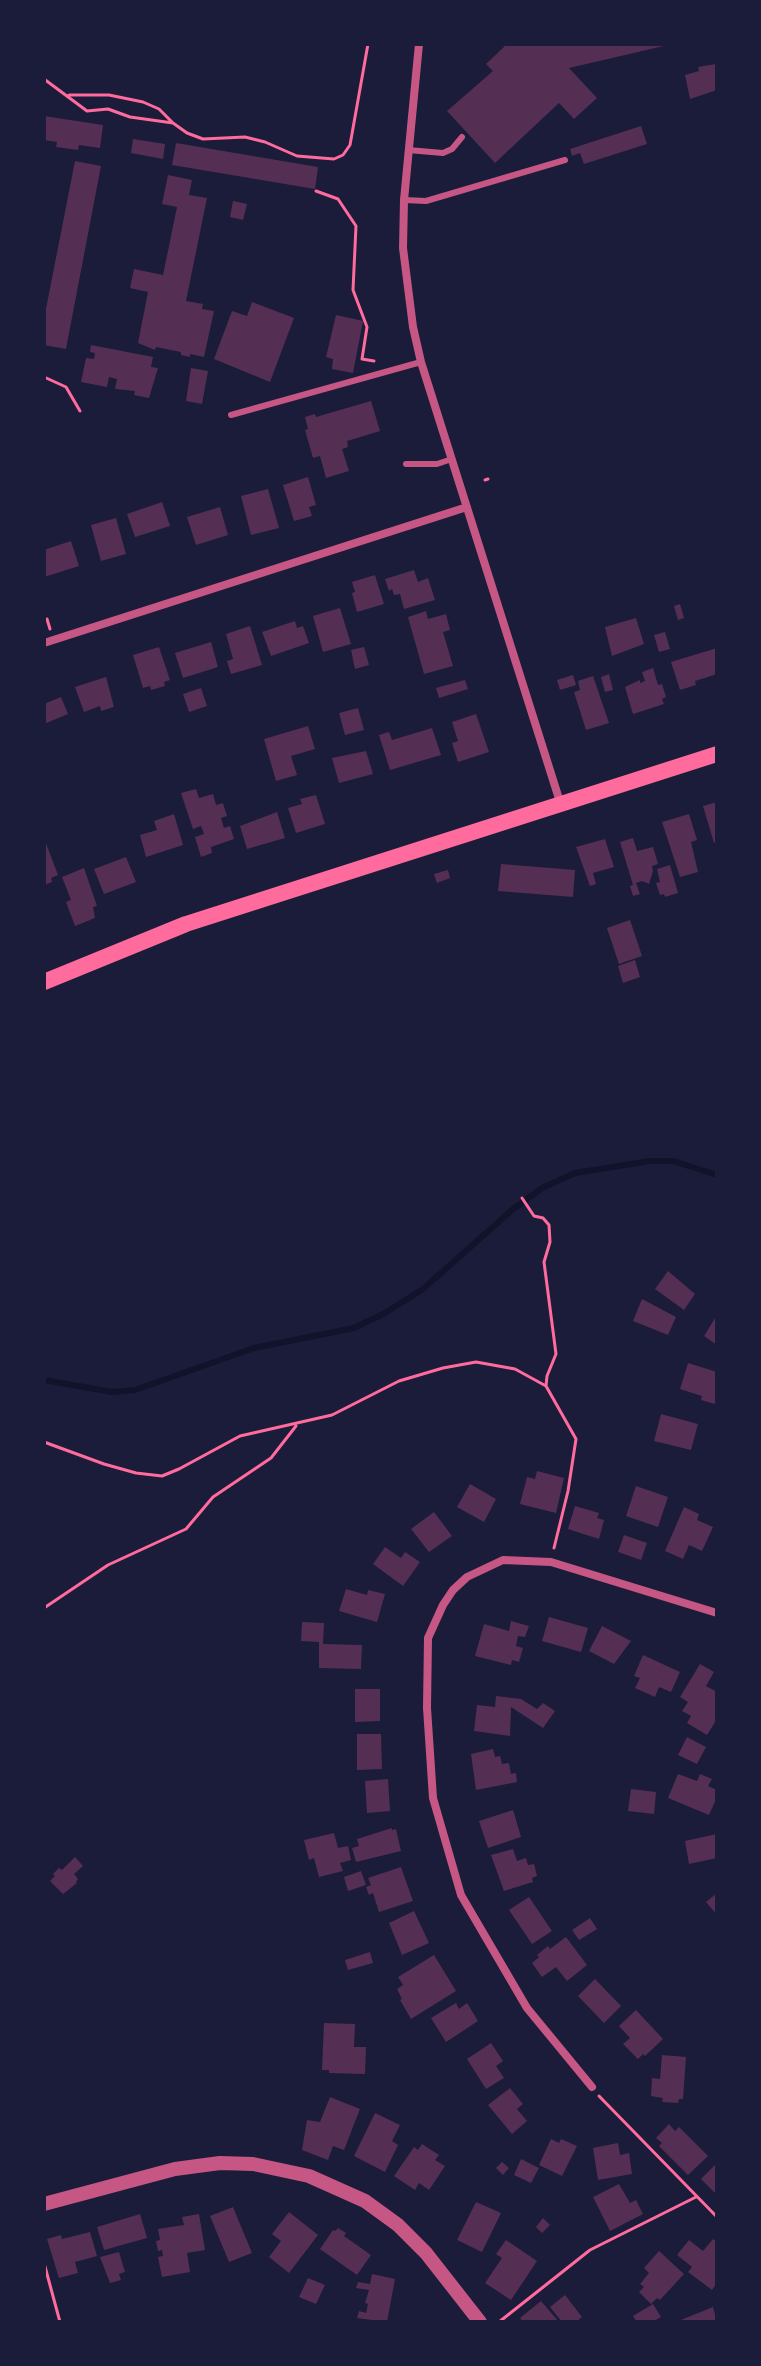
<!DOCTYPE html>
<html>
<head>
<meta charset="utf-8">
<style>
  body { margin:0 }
  #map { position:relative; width:761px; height:2366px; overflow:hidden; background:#1b1b3a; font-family:"PT Sans",sans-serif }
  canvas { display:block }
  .frame { position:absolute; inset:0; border:46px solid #1b1b3a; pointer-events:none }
</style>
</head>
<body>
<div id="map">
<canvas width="761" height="2366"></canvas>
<div class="frame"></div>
</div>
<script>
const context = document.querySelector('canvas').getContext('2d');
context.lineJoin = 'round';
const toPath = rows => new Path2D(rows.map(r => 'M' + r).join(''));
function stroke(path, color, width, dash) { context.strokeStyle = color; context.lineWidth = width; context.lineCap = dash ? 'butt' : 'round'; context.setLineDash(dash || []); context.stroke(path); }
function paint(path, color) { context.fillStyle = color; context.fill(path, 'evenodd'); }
const stream = toPath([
  [44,1380,112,1392,135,1390,254,1348,354,1328,385,1313,423,1289,512,1210,542,1188,575,1173,650,1161,673,1161,717,1175]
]);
const building = toPath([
  [507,44,668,44,668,45,569,68,597,98,574,119,559,103,495,163,447,111,493,71,486,64],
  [716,64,717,90,690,99,685,75,699,71,698,67],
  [44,116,103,125,100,148,79,145,78,150,56,147,57,142,44,140],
  [641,126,647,144,584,164,580,153,572,156,570,149],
  [133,139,165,144,163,159,131,153],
  [176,143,318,167,315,189,172,165],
  [75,161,101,166,66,349,44,345,44,319],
  [168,175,192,180,189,195,207,198,186,301,203,304,202,309,214,311,204,357,190,354,190,357,181,355,181,352,156,347,155,350,138,343,148,292,130,288,134,269,163,275,177,207,162,204],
  [233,201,247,204,243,220,230,217],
  [252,302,294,318,270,382,214,359,232,311,247,316],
  [336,315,363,321,353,373,332,369,333,359,326,357],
  [91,345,153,357,151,367,158,368,149,398,134,395,135,391,115,389,117,379,109,377,107,387,81,382,86,358,94,359,95,353,90,352],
  [191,368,208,371,202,404,186,401],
  [371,401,380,431,347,441,348,447,342,449,349,471,326,478,320,456,313,458,305,430,308,429,305,417,315,414,316,417],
  [308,477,316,505,309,507,312,516,294,521,283,485],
  [268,489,279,528,251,535,241,496],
  [162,502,170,526,135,537,127,514],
  [220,507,228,535,196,545,187,517],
  [116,518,126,554,101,561,91,525],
  [71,541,79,566,44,577,44,550],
  [414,570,418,582,428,578,435,600,404,609,400,594,394,595,392,589,389,591,385,579],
  [375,575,384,604,357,612,352,593,355,592,352,582],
  [680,604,684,618,678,620,674,606],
  [340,608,351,644,323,652,313,616],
  [426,611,428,619,446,614,450,630,443,632,453,666,424,674,408,617],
  [636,618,644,644,612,656,605,627],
  [295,621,297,628,303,626,309,643,271,656,262,632],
  [250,626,262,665,231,674,227,661,233,659,226,634],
  [665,632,670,649,659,652,654,635],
  [211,642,218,667,183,678,175,653],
  [159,647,170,680,164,682,165,686,151,690,150,686,143,688,133,655],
  [364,647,369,665,355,669,351,650],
  [717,648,717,674,695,681,696,685,680,690,671,662],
  [653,668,658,685,662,684,666,697,662,699,664,704,633,714,625,687,640,680,640,683,645,681,642,672],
  [609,674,613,690,605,692,601,677],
  [573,675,576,685,560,690,557,680],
  [593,676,609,723,586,730,574,692,580,690,578,681],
  [106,677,114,707,101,711,100,706,84,712,75,687],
  [465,680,468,689,439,698,436,688],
  [201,688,207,706,189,712,183,694],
  [61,697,68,714,44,724,44,704],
  [358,708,364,730,345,735,339,713],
  [476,714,489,752,458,762,452,743,458,741,452,722],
  [308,726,315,749,291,756,297,775,276,781,264,739],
  [432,728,441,755,390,770,379,735,389,732,392,740],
  [366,751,373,774,339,783,332,758],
  [196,789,199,798,213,794,216,805,223,803,227,816,221,818,224,828,230,826,234,839,211,847,212,853,201,857,195,837,204,834,201,826,193,829,181,793],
  [316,795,325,824,296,833,288,808,302,804,300,799],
  [717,802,717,842,714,843,703,806],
  [277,812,285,838,247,849,240,826],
  [174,814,183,845,146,857,140,835,157,830,154,821],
  [689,814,697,840,691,842,698,872,680,877,662,822],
  [44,838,58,875,51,878,52,882,44,885],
  [633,838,637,851,653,847,658,864,652,866,653,871,649,884,642,881,636,883,640,894,633,896,630,886,633,885,620,842],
  [605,839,614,867,593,873,596,884,590,886,576,847],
  [126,857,136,882,104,894,94,869],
  [501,864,575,870,573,897,498,891],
  [670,865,678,893,665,897,664,894,660,895,656,883,660,882,657,869],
  [84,868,97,906,93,907,95,918,75,926,66,902,71,900,62,877],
  [448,870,450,878,437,883,434,874],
  [630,920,642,956,619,964,607,928],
  [635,960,640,977,623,983,618,966],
  [668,1271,695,1294,684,1310,655,1289],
  [642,1299,676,1317,668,1335,633,1321],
  [717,1315,717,1345,704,1336],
  [688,1363,717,1372,715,1404,701,1400,702,1396,680,1389],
  [661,1414,698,1424,691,1450,654,1441],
  [537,1471,564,1478,556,1513,520,1504,527,1477,535,1479],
  [470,1484,496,1499,484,1522,457,1507],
  [636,1486,668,1497,658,1527,626,1516],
  [575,1506,599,1513,597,1518,604,1520,599,1539,568,1529],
  [684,1507,699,1514,697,1520,713,1527,702,1551,689,1545,683,1559,665,1551],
  [434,1512,452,1536,429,1552,411,1529],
  [624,1535,647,1543,641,1560,618,1552],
  [385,1547,401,1558,405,1552,420,1562,403,1586,373,1564],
  [346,1589,367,1595,368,1590,385,1594,377,1622,339,1611],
  [549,1617,588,1628,581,1652,542,1641],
  [511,1621,529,1626,525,1637,518,1636,516,1646,523,1648,519,1662,512,1660,511,1665,475,1656,484,1624,509,1631],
  [302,1622,324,1623,323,1644,362,1645,361,1669,319,1668,319,1642,301,1641],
  [602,1626,631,1641,614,1664,589,1651],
  [643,1655,680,1672,671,1692,659,1687,655,1697,635,1688,640,1678,634,1676],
  [700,1664,714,1672,706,1686,717,1692,717,1719,707,1735,687,1723,691,1716,682,1711,688,1702,680,1697],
  [355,1689,380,1689,380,1721,355,1722],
  [496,1696,521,1699,537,1709,543,1703,555,1711,543,1728,511,1707,510,1736,474,1731,477,1705,495,1707],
  [357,1734,381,1734,382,1769,357,1770],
  [687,1737,706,1747,697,1764,678,1755],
  [493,1749,495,1757,500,1756,502,1764,509,1763,511,1774,516,1773,517,1782,476,1790,471,1754],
  [678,1774,697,1781,700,1774,712,1779,708,1786,717,1790,717,1797,709,1815,668,1798],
  [388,1779,390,1811,367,1813,365,1781],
  [631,1789,656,1792,654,1814,628,1811],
  [513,1810,521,1837,488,1848,479,1821],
  [392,1828,392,1830,396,1829,401,1851,356,1862,352,1848,359,1846,357,1839],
  [334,1833,338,1848,348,1846,351,1860,340,1863,343,1871,319,1877,314,1858,309,1860,304,1840],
  [717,1834,717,1858,689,1864,685,1841],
  [513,1849,517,1861,526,1858,528,1865,534,1864,537,1876,532,1878,533,1882,504,1891,491,1855],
  [75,1857,83,1866,74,1874,78,1879,76,1882,77,1883,63,1894,50,1881,55,1876,53,1874,59,1868,62,1870],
  [401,1867,413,1901,379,1912,373,1893,369,1895,366,1887,371,1885,368,1878],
  [361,1871,366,1885,348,1891,344,1877],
  [717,1893,717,1915,706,1902],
  [529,1897,552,1931,532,1944,509,1910],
  [414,1911,429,1943,402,1955,389,1923],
  [590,1918,597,1929,579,1940,572,1930],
  [566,1937,587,1965,567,1981,556,1967,542,1977,532,1963,539,1957,537,1955,548,1946,550,1949],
  [370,1952,373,1963,348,1970,345,1960],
  [434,1955,456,1991,411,2019,400,2000,402,1999,397,1989,403,1985,398,1977],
  [595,1979,621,2006,604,2023,578,1996],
  [456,2003,459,2009,467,2003,478,2021,446,2042,431,2018],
  [636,2010,663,2039,645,2056,643,2054,638,2059,623,2044,630,2038,619,2026],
  [324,2023,355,2024,354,2047,366,2047,365,2074,329,2073,329,2070,322,2070],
  [491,2043,503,2061,496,2066,504,2078,486,2089,467,2059],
  [662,2055,686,2057,683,2099,679,2099,678,2103,662,2102,663,2098,651,2096,652,2078,660,2079],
  [510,2088,523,2104,517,2109,527,2121,512,2134,488,2105],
  [330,2097,360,2109,344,2150,333,2146,328,2160,302,2150,307,2120,320,2122],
  [375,2113,400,2125,392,2141,398,2145,385,2172,354,2156],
  [669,2124,675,2131,679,2127,708,2156,688,2175,659,2146,662,2143,656,2138],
  [551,2139,559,2143,561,2139,577,2146,562,2176,539,2165],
  [618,2143,620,2155,629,2153,632,2174,598,2180,593,2148],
  [422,2144,439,2155,435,2160,445,2166,429,2190,419,2183,415,2190,394,2176,414,2147,418,2150],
  [521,2159,539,2168,531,2183,514,2175],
  [502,2162,509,2168,503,2175,496,2168],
  [717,2163,717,2195,701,2179],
  [619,2184,630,2203,636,2200,643,2214,610,2231,593,2197],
  [476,2202,501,2213,482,2252,457,2240],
  [233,2207,252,2253,229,2262,210,2216],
  [289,2212,318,2235,289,2273,269,2257,281,2241,272,2234],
  [140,2214,147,2238,104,2250,97,2227],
  [199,2214,205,2250,187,2253,190,2272,162,2277,158,2257,163,2256,162,2250,158,2251,156,2241,160,2240,158,2229,184,2225,182,2217],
  [543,2218,550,2225,542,2233,536,2227],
  [338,2228,346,2233,344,2236,371,2255,357,2275,320,2249,333,2230,335,2231],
  [90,2232,97,2256,75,2262,78,2273,59,2278,47,2239,61,2235,62,2239],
  [713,2239,717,2242,717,2283,712,2290,688,2272,692,2267,677,2255,689,2240,703,2251],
  [506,2240,537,2261,511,2300,485,2283,502,2258,496,2254],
  [659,2251,684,2274,660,2300,657,2298,651,2304,639,2292,644,2287,640,2284,649,2273,644,2268],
  [119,2252,125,2272,119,2274,121,2280,110,2283,100,2257],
  [372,2274,395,2279,387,2322,357,2318,359,2311,366,2313,368,2304,365,2303,369,2290,356,2288,358,2282,370,2284],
  [308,2278,325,2285,316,2304,299,2297],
  [565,2295,582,2317,576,2322,562,2322,550,2307],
  [541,2301,559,2322,523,2322,520,2318],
  [653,2304,661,2317,652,2322,637,2322,633,2316],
  [713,2307,717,2322,676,2322]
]);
const path = toPath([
  [44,79,87,111,108,109,130,117,173,123,187,133,203,139,245,137,265,142,297,156,334,159,343,155,350,145,368,44],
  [69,95,109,95,143,102,159,109,173,123],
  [316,191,338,199,356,226,353,290,367,327,362,359,374,361],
  [44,377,66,387,80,411],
  [485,480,488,479],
  [47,619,50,629],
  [522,1198,534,1216,543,1218,549,1225,550,1242,544,1262,556,1354,547,1376,546,1386,576,1439,568,1491,554,1548],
  [44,1442,104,1464,136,1473,162,1476,179,1469,240,1436,332,1415,399,1381,443,1368,476,1362,515,1369,546,1386],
  [44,1608,108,1565,186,1529,213,1497,271,1458,296,1426],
  [599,2096,717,2217],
  [44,2263,60,2322],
  [499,2322,590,2250,696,2197]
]);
const service = toPath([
  [408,150,443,153,452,149,462,137],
  [404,200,426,201,565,160],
  [231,415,421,362],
  [406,464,437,464,452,459]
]);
const minor = toPath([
  [419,44,404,200,403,248,413,327,421,362,560,802],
  [44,643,467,507],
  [592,2087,527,2008,461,1895,433,1798,427,1708,428,1638,443,1605,453,1590,467,1577,503,1560,551,1562,717,1613]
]);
const tertiary = toPath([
  [44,2204,175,2169,220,2163,253,2164,309,2176,365,2201,398,2225,426,2253,480,2322]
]);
const secondary = toPath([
  [44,982,186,924,717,754]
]);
stroke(stream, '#12122b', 6);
paint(building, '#542f53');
stroke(path, '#ff6b9d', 3);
stroke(service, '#c65784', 6);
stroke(minor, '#c65784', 8);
stroke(tertiary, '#c65784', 14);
stroke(secondary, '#ff6b9d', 16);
</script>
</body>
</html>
